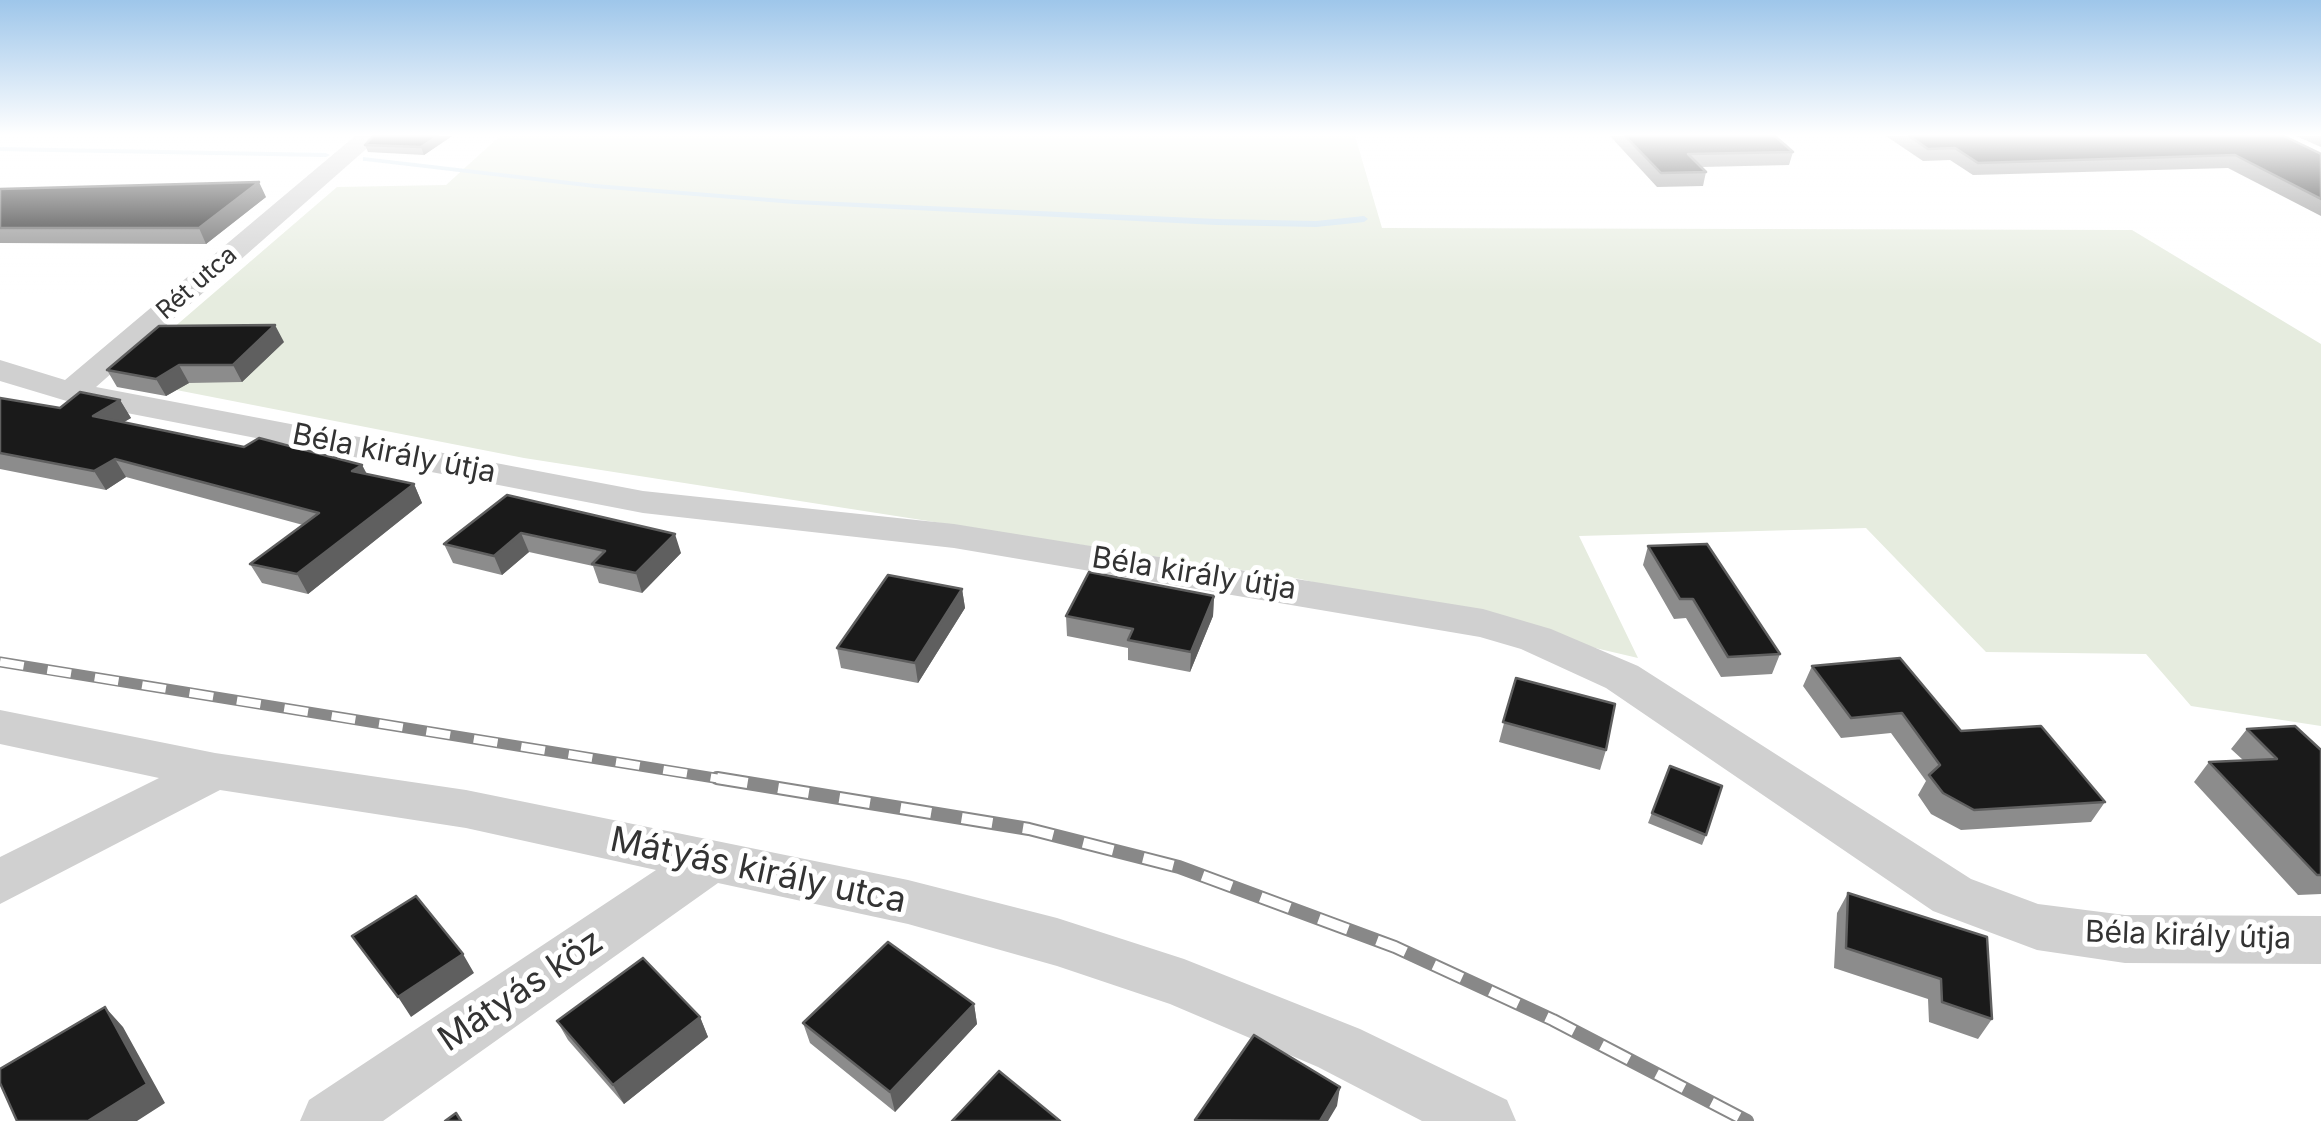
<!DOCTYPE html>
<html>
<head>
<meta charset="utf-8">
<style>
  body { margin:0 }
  canvas { display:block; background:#fff }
</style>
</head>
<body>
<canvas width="2321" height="1121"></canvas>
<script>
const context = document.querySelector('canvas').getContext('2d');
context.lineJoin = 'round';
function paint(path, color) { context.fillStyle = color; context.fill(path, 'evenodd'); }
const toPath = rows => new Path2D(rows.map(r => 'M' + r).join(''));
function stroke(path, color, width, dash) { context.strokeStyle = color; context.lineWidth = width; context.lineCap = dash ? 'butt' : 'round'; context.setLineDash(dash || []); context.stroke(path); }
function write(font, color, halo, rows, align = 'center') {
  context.font = font + ' Inter,sans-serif'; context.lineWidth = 10; context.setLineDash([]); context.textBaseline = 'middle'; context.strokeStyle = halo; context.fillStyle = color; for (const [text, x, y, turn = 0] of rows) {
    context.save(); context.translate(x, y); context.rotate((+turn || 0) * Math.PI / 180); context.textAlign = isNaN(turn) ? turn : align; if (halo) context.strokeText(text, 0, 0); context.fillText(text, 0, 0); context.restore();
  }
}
const green = toPath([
  [500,136,1355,136,1382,228,2132,230,2321,344,2321,726,2191,706,2146,654,1986,652,1866,528,1579,536,1638,658,1300,579,524,458,115,378,337,187,446,185]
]);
const stream = toPath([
  [0,147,326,153,330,155,326,157,0,151,0,147],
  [363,157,595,184,795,200,1217,219,1316,221,1364,216,1368,219,1364,222,1316,227,1217,225,795,204,595,188,366,161,363,161,363,157]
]);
const street = toPath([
  [355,136,381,136,96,387,643,491,954,524,1483,609,1551,629,1638,666,1971,879,2038,904,2125,915,2321,916,2321,964,2125,963,2037,950,1933,911,1606,688,1521,649,1480,637,954,548,643,513,70,402,0,381,0,360,65,380,355,136],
  [0,710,215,753,466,790,908,880,1057,918,1184,959,1360,1029,1507,1100,1516,1121,1422,1121,1318,1067,1170,1004,1057,966,908,924,718,883,383,1121,300,1121,309,1100,656,870,466,828,220,790,0,904,0,857,159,778,0,744,0,710]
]);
const railFar1 = toPath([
  [0,662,733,781]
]);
const rail = toPath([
  [717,778,1029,829,1179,867,1395,947,1553,1020,1747,1121]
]);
const wall = toPath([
  [373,136,452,136,424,155,368,152,365,145],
  [1610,136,1775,136,1793,152,1789,165,1701,167,1706,172,1703,186,1657,187],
  [1886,136,2284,136,2321,154,2321,216,2228,168,1973,175,1950,160,1923,161],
  [2296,136,2321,136,2321,147],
  [0,189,266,197,206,244,0,243],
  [284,342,242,382,189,383,166,396,117,387,107,370],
  [0,398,60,408,120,400,131,418,123,422,244,447,362,465,367,474,414,484,422,503,308,594,262,583,250,564,303,525,126,477,106,490,0,469],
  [507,495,681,553,642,593,599,583,593,566,529,552,502,575,453,563,444,544],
  [1648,546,1780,654,1772,674,1721,677,1686,618,1674,619,1643,565],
  [962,589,965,608,918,683,841,668,837,648],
  [1214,596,1213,616,1190,672,1128,660,1128,648,1067,636,1066,616],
  [1812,666,1961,731,2105,802,2091,822,1961,830,1931,814,1918,795,1926,781,1891,733,1841,738,1803,686],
  [1516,678,1606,750,1600,770,1499,742],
  [2247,729,2321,750,2321,894,2298,895,2194,782,2209,762,2243,760,2231,749],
  [1670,766,1706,835,1702,845,1648,823],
  [1848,893,1992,1019,1978,1039,1929,1022,1928,999,1834,968,1837,913],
  [974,1004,977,1024,895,1112,810,1043,803,1023],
  [700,1017,708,1037,624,1104,568,1040,557,1021]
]);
const shadedWall = toPath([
  [438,136,452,136,424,155,421,147],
  [259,182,266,197,206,244,199,228],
  [275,325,284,342,242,382,233,365],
  [179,365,189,383,166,396,156,379],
  [120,400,131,418,104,434,93,416],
  [115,459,126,477,106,490,94,471],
  [362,465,371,483,352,471],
  [414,484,422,503,308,594,297,574],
  [521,533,529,552,502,575,494,556],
  [675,534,681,553,642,593,636,573],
  [962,589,965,608,918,683,915,663],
  [1214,596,1213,616,1190,672,1191,652],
  [463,954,474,973,411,1017,398,997],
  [974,1004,977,1024,895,1112,890,1092],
  [105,1007,123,1027,165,1103,137,1121,88,1121],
  [700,1017,708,1037,624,1104,613,1085],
  [1340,1087,1337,1106,1328,1121,1320,1121]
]);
const building = toPath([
  [373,136,438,136,421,147,365,145,373,136],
  [1625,136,1775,136,1793,152,1688,154,1706,172,1661,173,1625,136],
  [1909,136,2284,136,2321,154,2321,199,2235,155,1978,163,1955,148,1928,149,1909,136],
  [259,182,199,228,0,228,0,189,259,182],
  [275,325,233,365,179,365,156,379,107,370,159,326,275,325],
  [80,392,120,400,93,416,244,447,259,438,362,465,352,471,414,484,297,574,250,564,319,513,115,459,94,471,0,453,0,398,60,408,80,392],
  [507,495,675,534,636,573,592,564,605,551,521,533,494,556,444,544,507,495],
  [1707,544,1780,654,1728,657,1693,599,1680,599,1648,546,1707,544],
  [1089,572,1214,596,1191,652,1128,640,1133,629,1066,616,1089,572],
  [888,575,962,589,915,663,837,648,888,575],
  [1900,658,1961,731,2041,726,2105,802,1974,810,1943,793,1929,775,1940,765,1902,713,1851,718,1812,666,1900,658],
  [1516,678,1615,704,1606,750,1503,722,1516,678],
  [2295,726,2321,750,2321,875,2317,875,2209,762,2277,759,2247,729,2295,726],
  [1670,766,1722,786,1706,835,1652,813,1670,766],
  [1848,893,1987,937,1992,1019,1942,1002,1941,979,1846,948,1848,893],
  [416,896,463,954,398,997,352,936,416,896],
  [888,942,974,1004,890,1092,803,1023,888,942],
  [643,958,700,1017,613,1085,557,1021,643,958],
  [105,1007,147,1084,88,1121,17,1121,0,1083,0,1069,105,1007],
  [1254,1035,1340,1087,1320,1121,1195,1120,1254,1035],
  [999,1071,1060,1121,952,1121,999,1071],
  [456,1113,461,1121,445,1121,456,1113]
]);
const farStreetnames = [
  ["Rét utca",197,283,-41]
];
const streetNames = [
  ["Béla király útja",394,454,11],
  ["Béla király útja",1194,574,9],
  ["Béla király útja",2188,936,2]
];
const nearStreetnames = [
  ["Mátyás király utca",758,871,12],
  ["Mátyás köz",521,991,-34]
];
paint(green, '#e6ecdf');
paint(stream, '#cfe2ee');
paint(street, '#d0d0d0');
stroke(railFar1, '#888', 11);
stroke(rail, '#888', 14);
stroke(railFar1, '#fff', 8, [24]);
stroke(rail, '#fff', 10, [31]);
paint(wall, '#8c8c8c');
paint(shadedWall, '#5f5f5f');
paint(building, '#1a1a1a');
stroke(building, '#5f5f5f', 2.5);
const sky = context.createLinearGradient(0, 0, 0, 293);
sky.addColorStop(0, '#9ec6ea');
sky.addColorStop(0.46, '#fff');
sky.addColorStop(1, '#ffffff00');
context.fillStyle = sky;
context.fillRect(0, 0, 2321, 293);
write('25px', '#333', '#fff', farStreetnames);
write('30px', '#333', '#fff', streetNames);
write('35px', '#333', '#fff', nearStreetnames);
</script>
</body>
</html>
